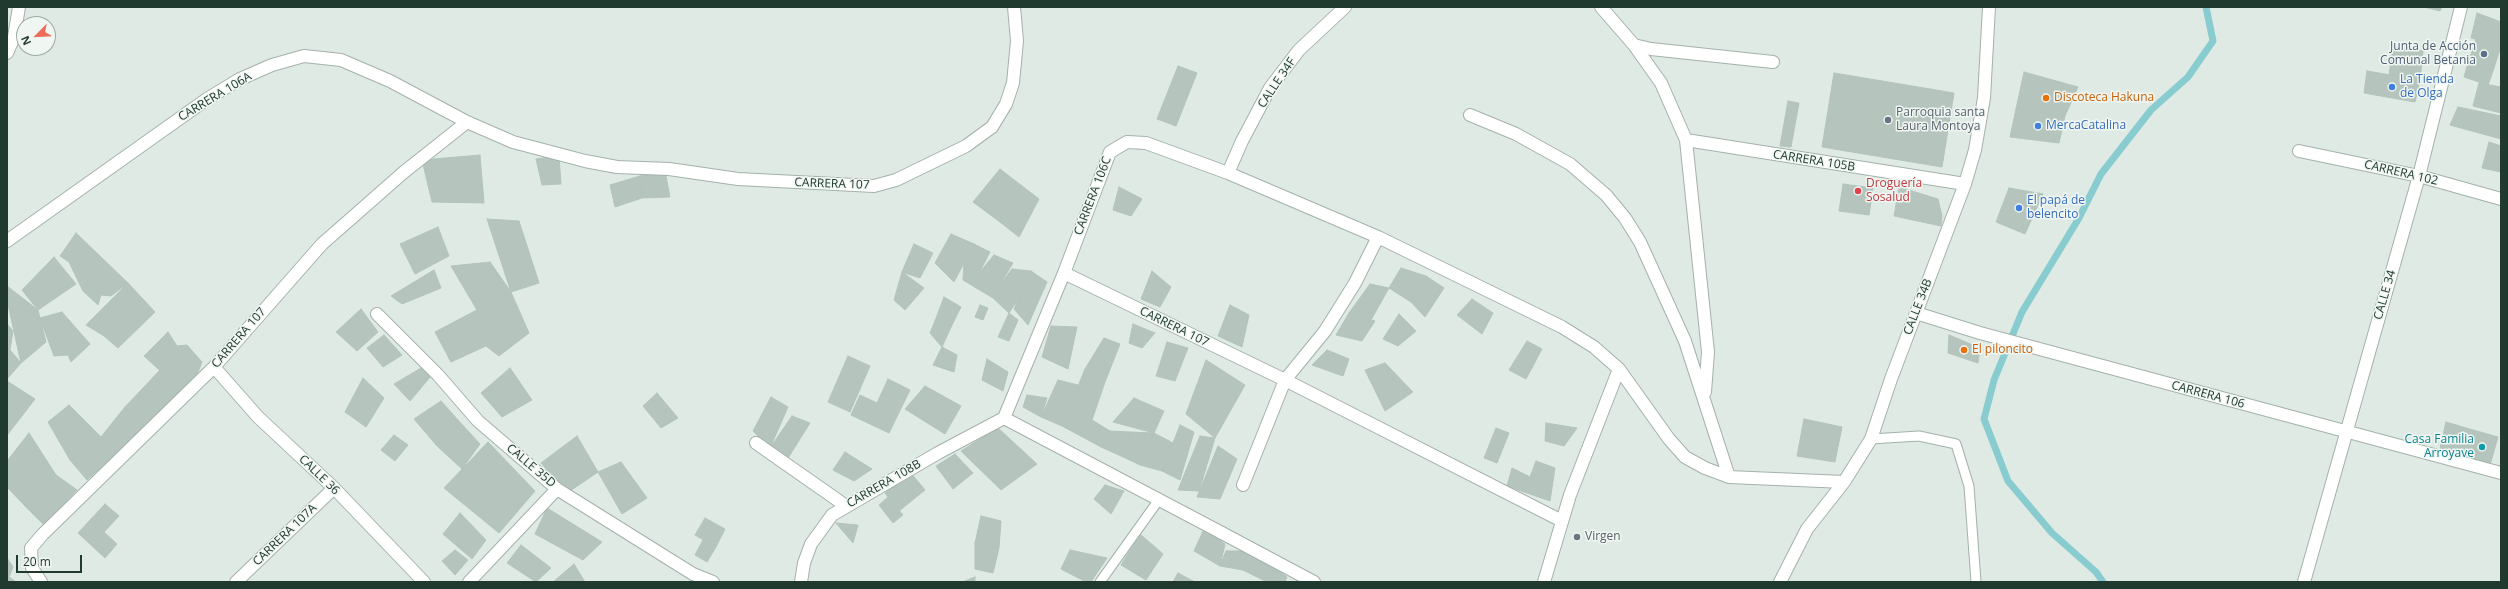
<!DOCTYPE html>
<html>
<head>
<meta charset="utf-8">
<style>
  body { margin:0 }
  #map { position:relative; width:2508px; height:589px; overflow:hidden; background:#e0eae4; font-family:"Open Sans",sans-serif }
  canvas { display:block }
  .frame { position:absolute; inset:0; border:8px solid #213a30; pointer-events:none }
  .north { position:absolute; left:16px; top:16px; width:40px; height:40px; box-sizing:border-box; background:#f0f7f3; border:1px solid #9daba5; border-radius:50%; rotate:246deg; font-size:11px; font-weight:700; line-height:16px; text-align:center; color:#213a30 }
  .north::after { content:''; display:block; margin:auto; width:14px; height:18px; background:#ee6d5a; clip-path:polygon(50% 0,100% 100%,50% 72%,0 100%) }
  .scale { position:absolute; left:16px; top:555px; width:66px; height:18px; box-sizing:border-box; border:2px solid #213a30; border-top:0; padding-left:5px; font-size:12px; line-height:14px; white-space:nowrap; color:#213a30; -webkit-text-stroke:3px #f0f7f3; paint-order:stroke }
</style>
</head>
<body>
<div id="map">
<canvas width="2508" height="589"></canvas>
<div class="frame"></div>
<div class="north">N</div>
<div class="scale">20 m</div>
</div>
<script>
const context = document.querySelector('canvas').getContext('2d');
context.lineJoin = 'round';
const toPath = rows => new Path2D(rows.map(r => 'M' + r).join(''));
function stroke(path, color, width, dash) { context.strokeStyle = color; context.lineWidth = width; context.lineCap = dash ? 'butt' : 'round'; context.setLineDash(dash || []); context.stroke(path); }
function paint(path, color) { context.fillStyle = color; context.fill(path, 'evenodd'); }
function write(font, color, halo, rows, align = 'center') {
  context.font = font + ' "Open Sans",sans-serif'; context.lineWidth = 3; context.setLineDash([]); context.textBaseline = 'middle'; context.strokeStyle = halo; context.fillStyle = color; for (const [text, x, y, turn = 0] of rows) {
    context.save(); context.translate(x, y); context.rotate((+turn || 0) * Math.PI / 180); context.textAlign = isNaN(turn) ? turn : align; if (halo) context.strokeText(text, 0, 0); context.fillText(text, 0, 0); context.restore();
  }
}
const stream = toPath([
  [2103,582,2096,572,2052,533,2008,481,1984,419,1994,380,2022,312,2079,218,2101,174,2151,110,2188,77,2213,41,2206,7]
]);
const building = toPath([
  [2424,7,2442,7,2440,11,2424,7],
  [2477,13,2501,22,2501,46,2471,38,2477,13],
  [2476,39,2501,46,2493,71,2468,63,2476,39],
  [2393,46,2423,51,2420,80,2389,75,2393,46],
  [2468,63,2493,71,2488,85,2464,77,2468,63],
  [1178,66,1197,73,1176,126,1157,119,1178,66],
  [2367,71,2420,80,2415,102,2364,93,2367,71],
  [2024,72,2078,87,2065,116,2016,109,2024,72],
  [1834,73,1954,93,1942,167,1822,147,1834,73],
  [2479,83,2501,87,2501,113,2473,106,2479,83],
  [1788,101,1799,103,1791,147,1780,146,1788,101],
  [2458,107,2501,116,2501,139,2450,125,2458,107],
  [2016,109,2065,116,2059,143,2010,137,2016,109],
  [2489,142,2501,146,2501,172,2482,168,2489,142],
  [480,155,484,203,432,202,422,160,480,155],
  [559,156,561,184,542,185,536,159,559,156],
  [1000,169,1022,186,1000,222,973,202,1000,169],
  [665,171,670,197,642,198,640,176,665,171],
  [640,176,642,198,615,207,610,185,640,176],
  [1843,184,1873,188,1869,215,1839,211,1843,184],
  [1022,186,1039,199,1019,237,1000,222,1022,186],
  [1119,187,1142,199,1131,216,1113,210,1119,187],
  [1899,187,1938,199,1942,216,1941,226,1894,216,1899,187],
  [2009,188,2043,194,2025,234,1996,222,2009,188],
  [487,219,519,221,539,283,511,292,487,219],
  [438,227,449,256,415,274,400,244,438,227],
  [76,233,128,283,111,296,101,295,98,305,83,291,69,262,60,256,76,233],
  [951,234,974,244,954,282,935,263,951,234],
  [914,244,933,253,920,278,902,272,914,244],
  [974,244,990,252,979,273,964,262,974,244],
  [994,255,1013,263,999,286,979,273,994,255],
  [54,257,76,284,38,310,22,290,54,257],
  [490,262,511,292,477,310,451,266,490,262],
  [964,262,999,286,993,298,963,280,964,262],
  [1401,268,1426,276,1411,302,1389,288,1401,268],
  [1012,269,1031,271,1020,296,999,286,1012,269],
  [434,270,441,288,402,304,391,296,434,270],
  [1031,271,1047,282,1028,325,1014,309,1031,271],
  [1152,271,1171,287,1160,307,1141,299,1152,271],
  [902,272,924,288,905,310,894,300,902,272],
  [1426,276,1444,288,1425,317,1411,302,1426,276],
  [128,283,155,312,118,348,104,336,86,325,128,283],
  [1370,284,1389,288,1371,320,1349,313,1370,284],
  [7,286,38,310,46,342,21,363,7,300,7,286],
  [999,286,1020,296,1009,313,993,298,999,286],
  [511,292,529,333,499,356,486,346,451,362,435,332,511,292],
  [944,297,961,307,952,325,935,321,944,297],
  [1472,299,1493,313,1482,334,1457,315,1472,299],
  [980,305,988,308,983,320,975,317,980,305],
  [1230,305,1249,315,1242,347,1218,336,1230,305],
  [361,309,378,332,357,351,336,332,361,309],
  [62,312,90,344,71,362,68,355,54,356,40,318,62,312],
  [1009,313,1018,320,1009,341,998,337,1009,313],
  [1349,313,1375,321,1362,341,1336,335,1349,313],
  [1399,314,1416,331,1398,346,1383,339,1399,314],
  [935,321,952,325,942,347,930,333,935,321],
  [7,324,13,331,10,350,21,363,7,379,7,324],
  [1133,324,1155,333,1142,348,1129,343,1133,324],
  [1051,326,1077,327,1068,369,1042,357,1051,326],
  [168,332,177,346,187,345,202,362,196,377,181,397,175,392,178,387,144,356,168,332],
  [384,335,402,355,383,367,367,348,384,335],
  [1949,335,1980,348,1978,363,1948,353,1949,335],
  [1104,338,1120,344,1105,382,1085,369,1104,338],
  [1527,341,1542,349,1526,379,1509,370,1527,341],
  [1167,342,1188,348,1175,381,1156,376,1167,342],
  [942,347,957,355,954,372,933,365,942,347],
  [1327,350,1349,359,1343,376,1312,365,1327,350],
  [848,356,870,366,850,412,828,402,848,356],
  [987,359,1008,372,1003,391,982,380,987,359],
  [1206,360,1245,385,1215,438,1186,414,1206,360],
  [1385,363,1413,392,1385,411,1365,370,1385,363],
  [421,368,431,376,410,401,394,384,421,368],
  [510,368,532,400,502,417,481,393,510,368],
  [1085,369,1105,382,1092,420,1110,431,1101,447,1062,426,1085,369],
  [160,370,178,387,175,392,181,397,146,429,125,407,160,370],
  [363,378,384,398,366,427,345,412,363,378],
  [888,379,910,390,889,433,851,415,860,395,877,403,888,379],
  [1058,380,1078,385,1062,426,1041,417,1058,380],
  [7,381,35,399,8,434,7,434,7,381],
  [925,386,961,406,945,434,905,409,925,386],
  [657,393,678,418,661,428,643,406,657,393],
  [1027,395,1047,398,1041,417,1023,407,1027,395],
  [771,397,788,407,770,448,753,431,771,397],
  [1134,398,1164,411,1154,433,1113,422,1134,398],
  [441,401,458,420,437,446,414,419,441,401],
  [69,405,101,437,70,460,48,422,69,405],
  [125,407,146,429,118,452,101,437,125,407],
  [792,416,810,423,788,458,770,448,792,416],
  [1804,419,1842,427,1835,462,1797,456,1804,419],
  [458,420,480,444,462,469,437,446,458,420],
  [2446,422,2473,430,2466,459,2439,453,2446,422],
  [1546,423,1577,428,1564,446,1545,441,1546,423],
  [1180,425,1194,432,1180,480,1162,471,1180,425],
  [998,428,1037,464,1001,490,961,451,998,428],
  [1496,428,1509,433,1497,463,1484,458,1496,428],
  [2473,430,2498,437,2490,465,2466,459,2473,430],
  [1110,431,1130,432,1121,456,1101,447,1110,431],
  [1130,432,1154,433,1140,465,1121,456,1130,432],
  [29,433,56,475,25,506,7,487,7,461,29,433],
  [1154,433,1173,443,1162,471,1140,465,1154,433],
  [394,435,408,445,395,461,381,450,394,435],
  [577,436,598,472,567,493,541,463,577,436],
  [1200,436,1215,438,1199,491,1178,490,1200,436],
  [101,437,118,452,87,480,70,460,101,437],
  [488,442,535,491,499,533,444,488,488,442],
  [1218,446,1237,459,1220,499,1197,497,1218,446],
  [845,452,872,469,854,481,833,470,845,452],
  [955,454,973,473,953,489,936,466,955,454],
  [1536,461,1555,468,1550,501,1507,486,1512,468,1530,477,1536,461],
  [621,462,647,498,622,514,598,472,621,462],
  [910,472,925,490,899,511,885,493,910,472],
  [56,475,77,490,44,525,25,506,56,475],
  [1105,485,1124,491,1111,514,1094,499,1105,485],
  [888,497,903,515,893,523,879,505,888,497],
  [105,504,119,516,104,532,117,544,105,558,78,533,105,504],
  [547,508,602,542,583,560,535,534,547,508],
  [460,513,486,540,472,559,443,534,460,513],
  [981,516,1001,521,999,548,975,543,981,516],
  [705,518,725,529,716,547,695,535,705,518],
  [836,523,858,525,853,543,836,523],
  [1204,529,1225,544,1220,566,1194,551,1204,529],
  [1140,534,1163,554,1146,580,1121,565,1140,534],
  [703,540,716,547,707,562,695,555,703,540],
  [975,543,999,548,993,573,975,569,975,543],
  [521,545,551,568,536,582,507,563,521,545],
  [455,550,468,560,455,575,442,561,455,550],
  [1070,550,1107,558,1091,582,1086,582,1061,569,1070,550],
  [1226,551,1247,551,1243,570,1220,566,1226,551],
  [1247,551,1275,568,1267,582,1243,570,1247,551],
  [7,558,13,567,9,577,16,582,7,582,7,558],
  [574,564,585,582,553,582,574,564],
  [1275,568,1287,577,1285,582,1267,582,1275,568],
  [1178,573,1195,582,1173,582,1178,573],
  [975,577,975,582,962,582,975,577]
]);
const service = toPath([
  [1871,439,1919,436,1956,444,1969,486,1976,582],
  [1100,582,1158,501]
]);
const pedestrian = toPath([
  [1222,533,1314,582]
]);
const minor = toPath([
  [1601,7,1634,45,1661,83,1686,140,1708,352,1705,392],
  [1634,45,1651,49,1773,62],
  [7,53,14,37,19,7],
  [1470,115,1516,134,1570,164,1606,195,1625,218,1640,242,1685,341,1729,477],
  [1686,140,1965,184],
  [2299,151,2419,176,2501,199],
  [1228,173,1242,141,1270,88,1299,50,1345,7],
  [7,241,207,99,240,79,272,65,304,56,341,60,390,81,467,122,513,142,585,161,617,167,669,169,738,179,874,186,896,180,966,146,992,127,1006,104,1013,83,1017,41,1014,7],
  [1064,273,1285,380,1562,521],
  [1916,313,1980,333,2501,473],
  [377,314,438,375,478,421,557,489,693,574,713,582],
  [214,367,258,417,334,488,424,582],
  [1004,418,1064,273,1110,152,1127,142,1146,143,1228,173,1378,237,1562,327,1594,347,1619,369,1669,439,1685,457,1705,468,1729,477,1844,482],
  [1004,418,1222,533],
  [756,443,846,506],
  [1243,485,1285,380,1325,331,1355,283,1378,237],
  [41,582,32,568,31,548,43,534,214,367,322,244,404,172,467,122],
  [236,582,334,488],
  [469,582,557,489],
  [801,582,804,563,811,544,832,515,938,453,1004,418],
  [1544,582,1570,495,1619,369],
  [1780,582,1807,529,1844,482,1871,439,1891,379,1965,184,1975,150,1984,98,1989,7],
  [2304,582,2419,176,2461,7]
]);
const markers = [
  [2484,54,4,"#5c6f8a"],
  [2392,87,4,"#3f7fe0"],
  [2046,98,4,"#e8710a"],
  [1888,120,4,"#6b7280"],
  [2038,126,4,"#3f7fe0"],
  [1858,191,4,"#e0444e"],
  [2019,208,4,"#3f7fe0"],
  [1964,350,4,"#e8710a"],
  [2482,447,4,"#0f9aa8"],
  [1577,537,4,"#6b7280"]
];
const serviceNames = [
  ["Junta de Acción",2476,47],
  ["Comunal Betania",2476,61]
];
const shopNames = [
  ["La Tienda",2400,80],
  ["de Olga",2400,94],
  ["MercaCatalina",2046,126],
  ["El papá de",2027,201],
  ["belencito",2027,215]
];
const streetNames = [
  ["CALLE 34F",1277,83,-56],
  ["CARRERA 106A",215,97,-31],
  ["CARRERA 105B",1814,161,9],
  ["CARRERA 102",2401,173,13],
  ["CARRERA 107",832,184,2],
  ["CARRERA 106C",1093,196,-69],
  ["CALLE 34",2385,295,-74],
  ["CALLE 34B",1918,307,-69],
  ["CARRERA 107",1174,327,26],
  ["CARRERA 107",239,338,-49],
  ["CARRERA 106",2208,395,15],
  ["CALLE 35D",531,466,40],
  ["CALLE 36",319,475,44],
  ["CARRERA 108B",884,484,-30],
  ["CARRERA 107A",285,535,-44]
];
const foodNames = [
  ["Discoteca Hakuna",2054,98],
  ["El piloncito",1972,350]
];
const worshipNames = [
  ["Parroquia santa",1896,113],
  ["Laura Montoya",1896,127],
  ["Virgen",1585,537]
];
const healthNames = [
  ["Droguería",1866,184],
  ["Sosalud",1866,198]
];
const cultureNames = [
  ["Casa Familia",2474,440],
  ["Arroyave",2474,454]
];
stroke(stream, '#89cccf', 7);
paint(building, '#b5c5bd');
stroke(building, '#b2c4bb', 1);
stroke(service, '#a3b2aa', 11);
stroke(pedestrian, '#a3b2aa', 14);
stroke(minor, '#a3b2aa', 14);
stroke(service, '#fff', 9);
stroke(pedestrian, '#fff', 12);
stroke(minor, '#fff', 12);
for (const [x, y, r, color] of markers) { const dot = new Path2D(); dot.arc(x, y, r, 0, 2 * Math.PI); context.fillStyle = color; context.fill(dot); stroke(dot, '#f0f7f3', 1.5); }
write('12px', '#4e5e75', '#f0f7f3', serviceNames, 'right');
write('12px', '#366cbe', '#f0f7f3', shopNames, 'left');
write('12px', '#213a30', '#f0f7f3', streetNames);
write('12px', '#c56008', '#f0f7f3', foodNames, 'left');
write('12px', '#5b616d', '#f0f7f3', worshipNames, 'left');
write('12px', '#be3a42', '#f0f7f3', healthNames, 'left');
write('12px', '#0d838f', '#f0f7f3', cultureNames, 'right');
</script>
</body>
</html>
